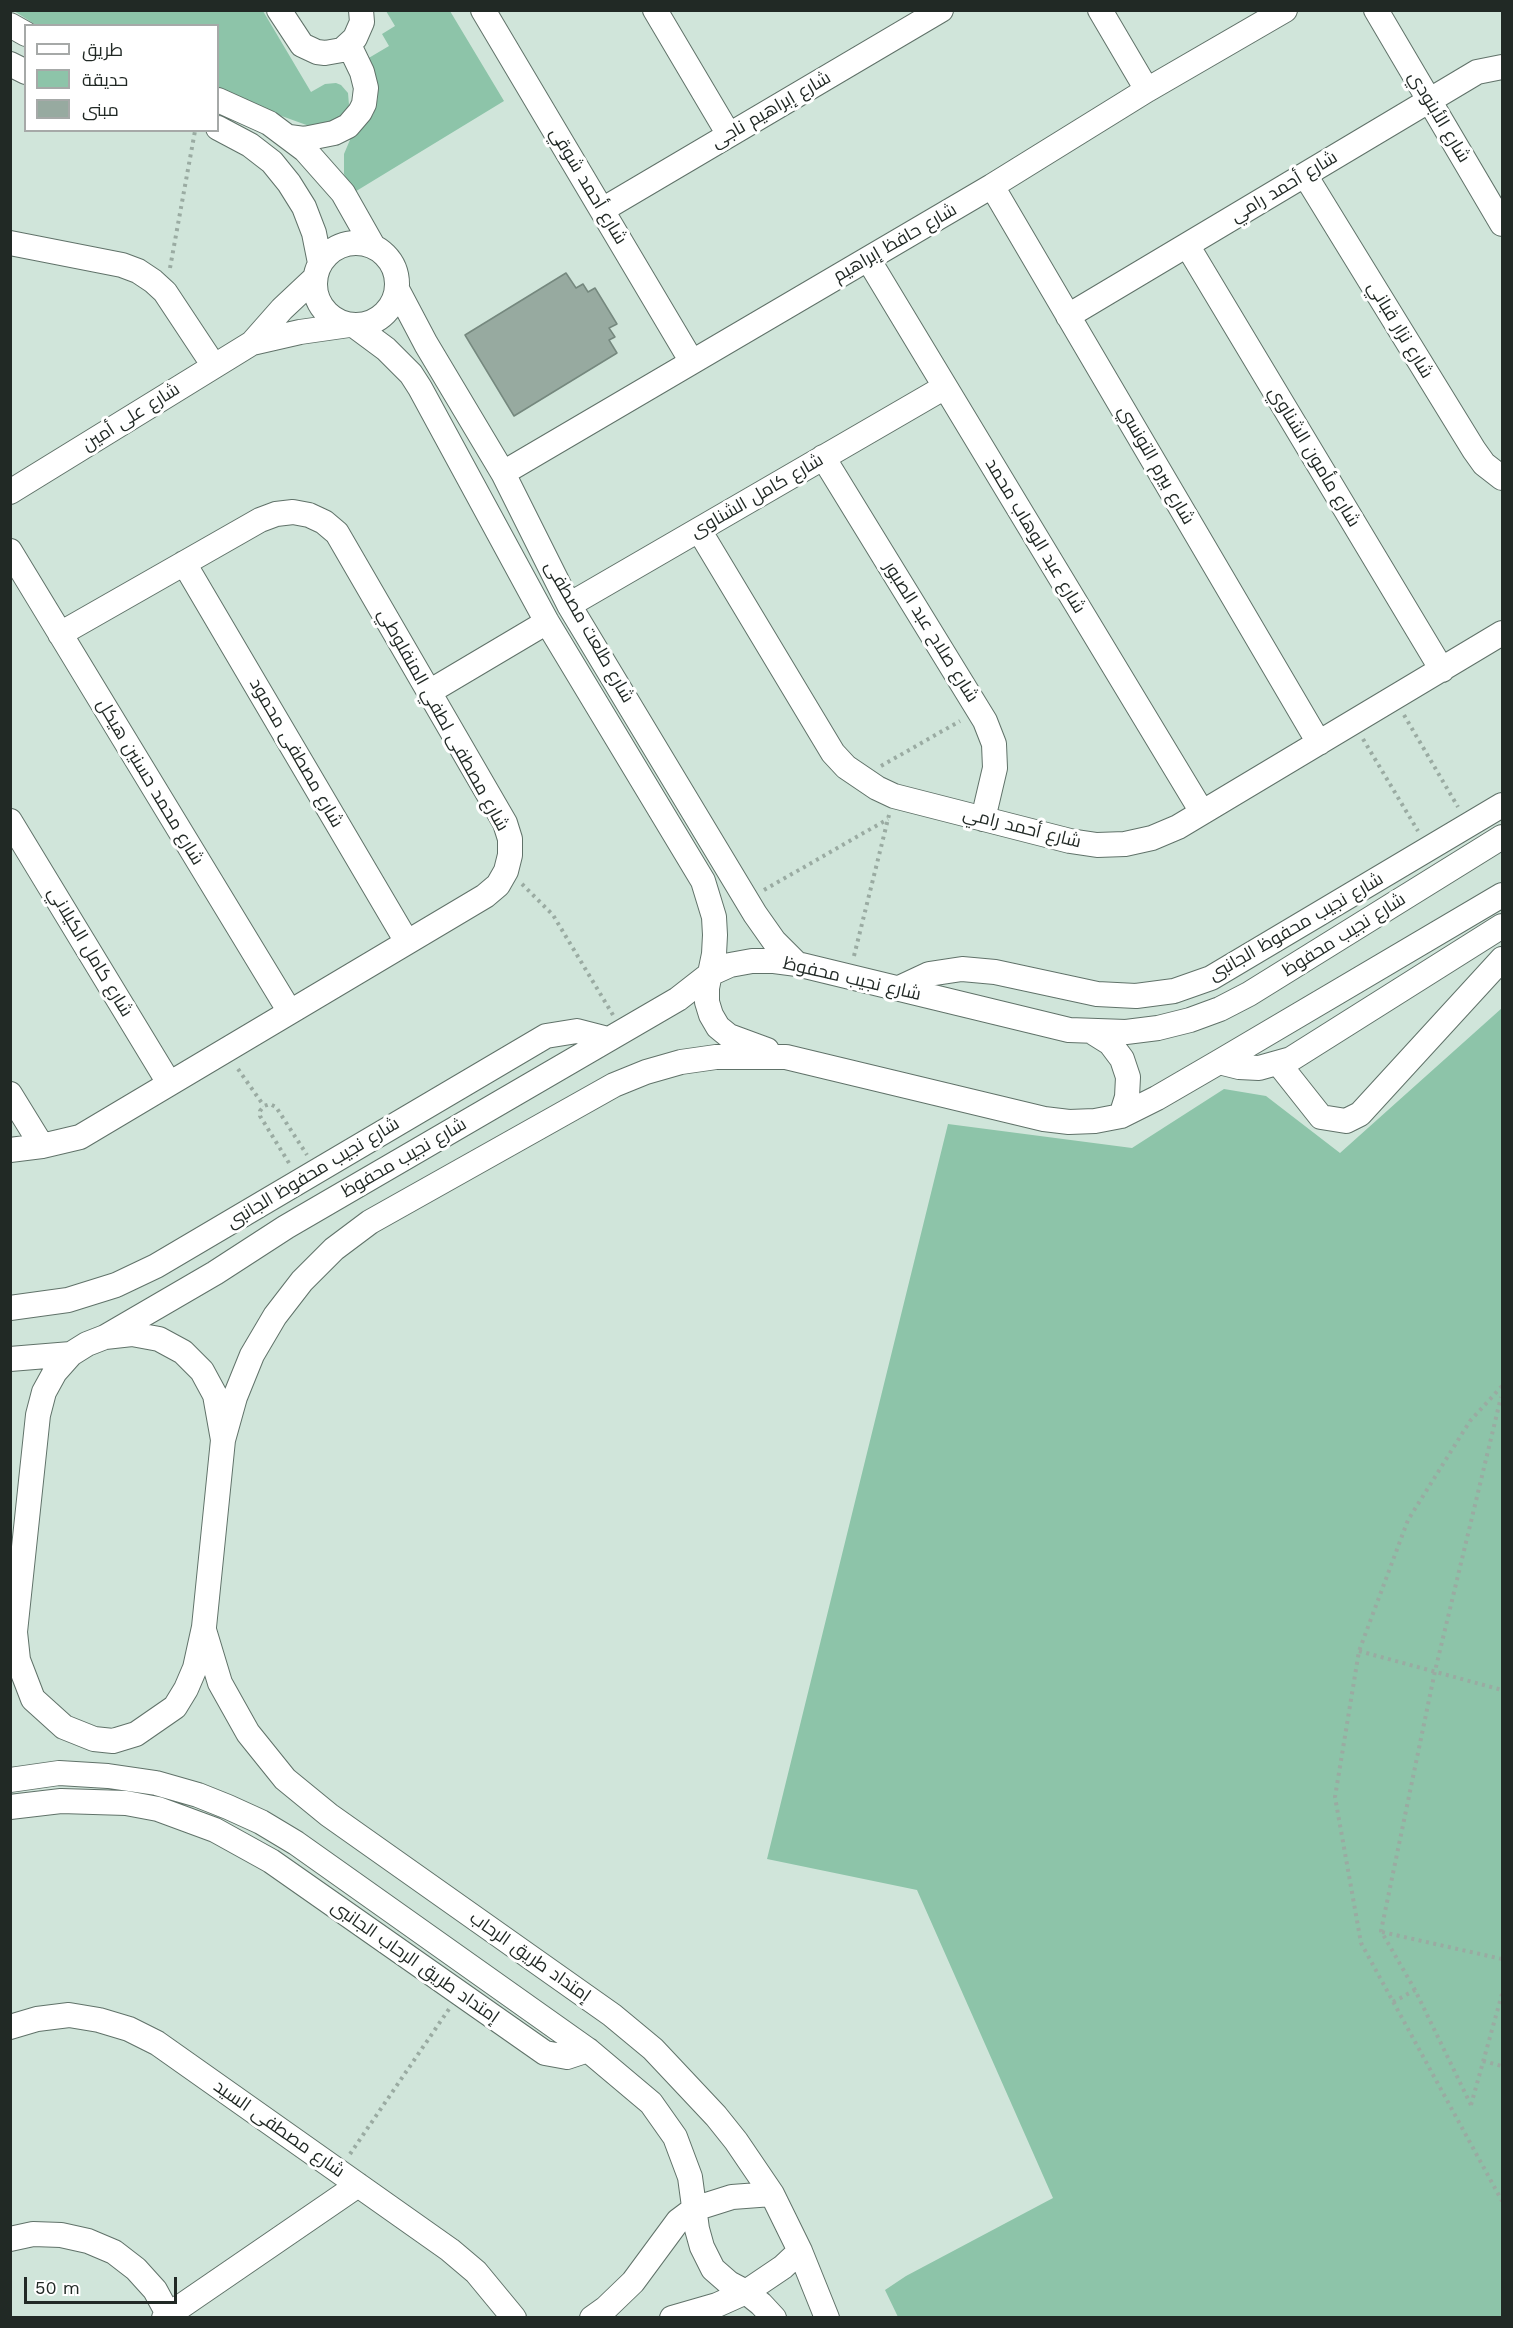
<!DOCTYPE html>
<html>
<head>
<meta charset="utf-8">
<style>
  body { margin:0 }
  #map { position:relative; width:1513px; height:2328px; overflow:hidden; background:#d0e5da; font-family:"Work Sans",Cairo,sans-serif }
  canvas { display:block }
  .frame { position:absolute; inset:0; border:12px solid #212925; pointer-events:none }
  .legend { position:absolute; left:24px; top:24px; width:195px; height:108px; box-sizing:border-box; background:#fff; border:2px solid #a6a9a8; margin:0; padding:8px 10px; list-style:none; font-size:18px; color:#212925 }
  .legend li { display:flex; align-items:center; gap:12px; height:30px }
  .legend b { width:30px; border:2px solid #a6a9a8 }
  .scale { position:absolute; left:24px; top:2277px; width:153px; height:27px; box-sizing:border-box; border:3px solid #212925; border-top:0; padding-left:8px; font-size:18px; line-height:21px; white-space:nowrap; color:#212925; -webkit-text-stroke:4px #fff; paint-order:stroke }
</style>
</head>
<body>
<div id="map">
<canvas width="1513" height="2328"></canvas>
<div class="frame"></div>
<ul class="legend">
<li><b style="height:8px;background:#fff"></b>طريق</li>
<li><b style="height:16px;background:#8dc4a9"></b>حديقة</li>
<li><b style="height:16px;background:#97aaa0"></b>مبنى</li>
</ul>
<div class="scale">50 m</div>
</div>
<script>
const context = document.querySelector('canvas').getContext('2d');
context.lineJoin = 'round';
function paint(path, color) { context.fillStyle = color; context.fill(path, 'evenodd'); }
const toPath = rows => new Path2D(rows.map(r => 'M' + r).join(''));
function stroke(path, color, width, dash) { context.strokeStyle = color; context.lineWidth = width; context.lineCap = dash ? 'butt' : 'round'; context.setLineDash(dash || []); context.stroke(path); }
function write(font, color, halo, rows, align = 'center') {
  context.font = font + ' "Work Sans",Cairo,sans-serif'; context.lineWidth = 6; context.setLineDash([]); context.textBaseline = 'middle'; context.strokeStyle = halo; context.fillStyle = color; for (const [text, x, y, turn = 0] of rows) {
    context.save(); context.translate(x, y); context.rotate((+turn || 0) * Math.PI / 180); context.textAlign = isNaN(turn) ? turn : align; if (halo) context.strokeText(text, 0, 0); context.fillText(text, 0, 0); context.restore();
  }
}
const green = toPath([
  [14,11,263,11,311,92,325,84,336,83,341,85,348,93,349,105,346,111,332,124,312,127,218,93,218,26,36,25],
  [386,11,450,11,504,101,353,193,344,174,344,154,352,135,373,115,376,106,378,96,376,76,367,59,389,46,382,34,395,26],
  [1502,1008,1502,2317,898,2317,885,2290,906,2276,1053,2198,917,1890,767,1859,948,1124,1132,1148,1224,1089,1266,1096,1340,1153]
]);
const building = toPath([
  [566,273,576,288,583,284,588,292,595,288,617,324,609,328,615,337,609,340,617,353,514,416,465,335,566,273]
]);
const path = toPath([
  [170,268,195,131],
  [1404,715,1458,807],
  [1363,739,1418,831],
  [881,766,960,721],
  [522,884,553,915,613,1015],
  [764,890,888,819],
  [854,956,889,815],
  [238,1069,264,1106],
  [289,1163,260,1116,260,1111,264,1106,270,1104,276,1107,307,1155],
  [1502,1386,1470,1421,1408,1520,1359,1651,1335,1797,1361,1943,1502,2201],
  [1359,1651,1502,1690],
  [1382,1932,1502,1959],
  [1393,2002,1415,1990],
  [1483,2061,1502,2066],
  [1471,2105,1415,1990,1381,1931,1435,1671,1501,1397],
  [1471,2105,1502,1994],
  [350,2154,449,2009]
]);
const minor = toPath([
  [279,10,302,45,317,52,325,53,342,50,355,38,362,22,361,10],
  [483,10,692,362],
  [655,10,729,135],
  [1100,10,1147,90],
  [1376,10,1502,224],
  [10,25,26,34],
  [10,64,26,72],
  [218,100,269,123,305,150,343,193,373,246],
  [218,128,250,145,272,162,289,183,304,207,314,233,320,263],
  [289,137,304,139,334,133,348,126,360,112,364,104,366,88,362,72,349,45],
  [1305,175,1474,450,1484,464,1502,478],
  [992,186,1319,743],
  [602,210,941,10],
  '315 284a41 41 0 1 1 82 0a41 41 0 1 1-82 0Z',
  [10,243,122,265,138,271,153,281,165,292,214,366],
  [1187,245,1442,670],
  [868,259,1202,812],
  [397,289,426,344,503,473,569,605,755,914,774,941,797,964],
  [1068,316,1477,72,1502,67],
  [355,326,386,349,411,374,420,388,547,622,703,881,714,917,715,935,714,954,707,988,707,1002,711,1015,718,1027,729,1036,767,1050],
  [252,343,282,309,315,278],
  [823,457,985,721,994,744,995,768,983,819],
  [503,473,992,186,1147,90,1285,10],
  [10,492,252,343,300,332,349,325],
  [699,530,833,753,846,767,877,788,894,796,1070,841,1097,845,1125,844,1152,838,1178,827,1502,633],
  [10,551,290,1012],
  [184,563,407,942],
  [569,605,945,387],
  [429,692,547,622],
  [10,821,169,1083],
  [899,988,929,974,962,969,995,972,1097,994,1136,996,1174,991,1211,978,1502,805],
  [1094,1033,1110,1043,1122,1059,1128,1077,1127,1097,1121,1116],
  [1219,1062,1239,1067,1259,1068,1291,1059,1502,926],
  [1279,1064,1321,1117,1346,1121,1360,1114,1502,959],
  [10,1094,42,1146],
  [10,1150,42,1146,80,1137,485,896,498,885,506,871,510,855,510,839,505,823,337,533,324,522,309,515,293,512,276,514,260,520,60,634],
  [10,1308,68,1300,116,1285,156,1266,546,1036,577,1031,608,1039],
  [132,1334,159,1339,183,1352,202,1371,215,1395,223,1440,204,1627,195,1668,186,1689,175,1707,136,1734,113,1741,94,1739,64,1727,33,1699,18,1660,15,1632,38,1415,44,1392,55,1372,71,1354,87,1344,105,1337,132,1334],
  [105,1337,215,1273,286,1227,678,999,710,974,730,965,752,961,774,961,797,964,1069,1030,1126,1032,1158,1028,1190,1020,1220,1009,1249,994,1502,837],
  [10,1359,71,1354],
  [223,1440,235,1397,252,1355,275,1316,302,1281,334,1249,370,1222,614,1085,646,1072,681,1062,716,1057,786,1057,1044,1119,1069,1122,1095,1121,1121,1116,1157,1098,1219,1062,1502,895],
  [204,1630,220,1683,248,1733,285,1779,329,1815,612,2015,653,2049,716,2116,736,2141,772,2194,800,2251,827,2318],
  [10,1780,59,1773,108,1776,156,1783,198,1795,228,1807,261,1822,296,1843,588,2050,651,2103,675,2137,690,2177,697,2229,702,2247,713,2269,729,2283,746,2292,761,2304,774,2318],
  [10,1807,61,1801,126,1803,158,1809,215,1830,271,1861,545,2053,567,2057,588,2050],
  [10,2027,37,2019,69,2015,99,2020,129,2029,157,2043,450,2250,476,2272,514,2318],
  [10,2239,33,2234,61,2235,88,2241,114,2252,136,2269,155,2290,168,2314],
  [164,2318,358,2185],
  [592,2318,606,2308,633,2282,678,2221,694,2209,732,2197,772,2194],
  [672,2318,717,2305,746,2292,783,2267,800,2251]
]);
const streetNames = [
  ["شارع إبراهيم ناجى",771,110,-30],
  ["شارع الأبنودي",1439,117,59],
  ["شارع أحمد شوقي",588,186,59],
  ["شارع أحمد رامي",1284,187,-31],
  ["شارع حافظ إبراهيم",895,243,-30],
  ["شارع نزار قباني",1400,330,59],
  ["شارع على أمين",131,417,-32],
  ["شارع مأمون الشناوي",1314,457,59],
  ["شارع بيرم التونسي",1156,465,60],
  ["شارع كامل الشناوى",757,496,-30],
  ["شارع عبد الوهاب محمد",1035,536,59],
  ["شارع طلعت مصطفى",589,632,60],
  ["شارع صلاح عبد الصبور",931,632,58],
  ["شارع مصطفى لطفي المنفلوطي",443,720,61],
  ["شارع مصطفى محمود",296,753,60],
  ["شارع محمد حسنين هيكل",150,782,59],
  ["شارع أحمد رامي",1022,828,14],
  ["شارع نجيب محفوظ الجانبى",1296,927,-30],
  ["شارع نجيب محفوظ",1344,935,-32],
  ["شارع كامل الكيلاني",90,952,59],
  ["شارع نجيب محفوظ",852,979,13],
  ["شارع نجيب محفوظ",404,1158,-30],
  ["شارع نجيب محفوظ الجانبى",313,1173,-31],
  ["إمتداد طريق الرحاب",530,1957,35],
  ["إمتداد طريق الرحاب الجانبى",415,1962,35],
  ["شارع مصطفى السيد",279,2129,35]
];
paint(green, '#8dc4a9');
paint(building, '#97aaa0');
stroke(building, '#75887e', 1.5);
stroke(minor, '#607269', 26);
stroke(path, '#9aaba2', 4, [3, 4.5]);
stroke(minor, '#fff', 24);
write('18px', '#212925', '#fff', streetNames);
</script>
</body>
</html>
